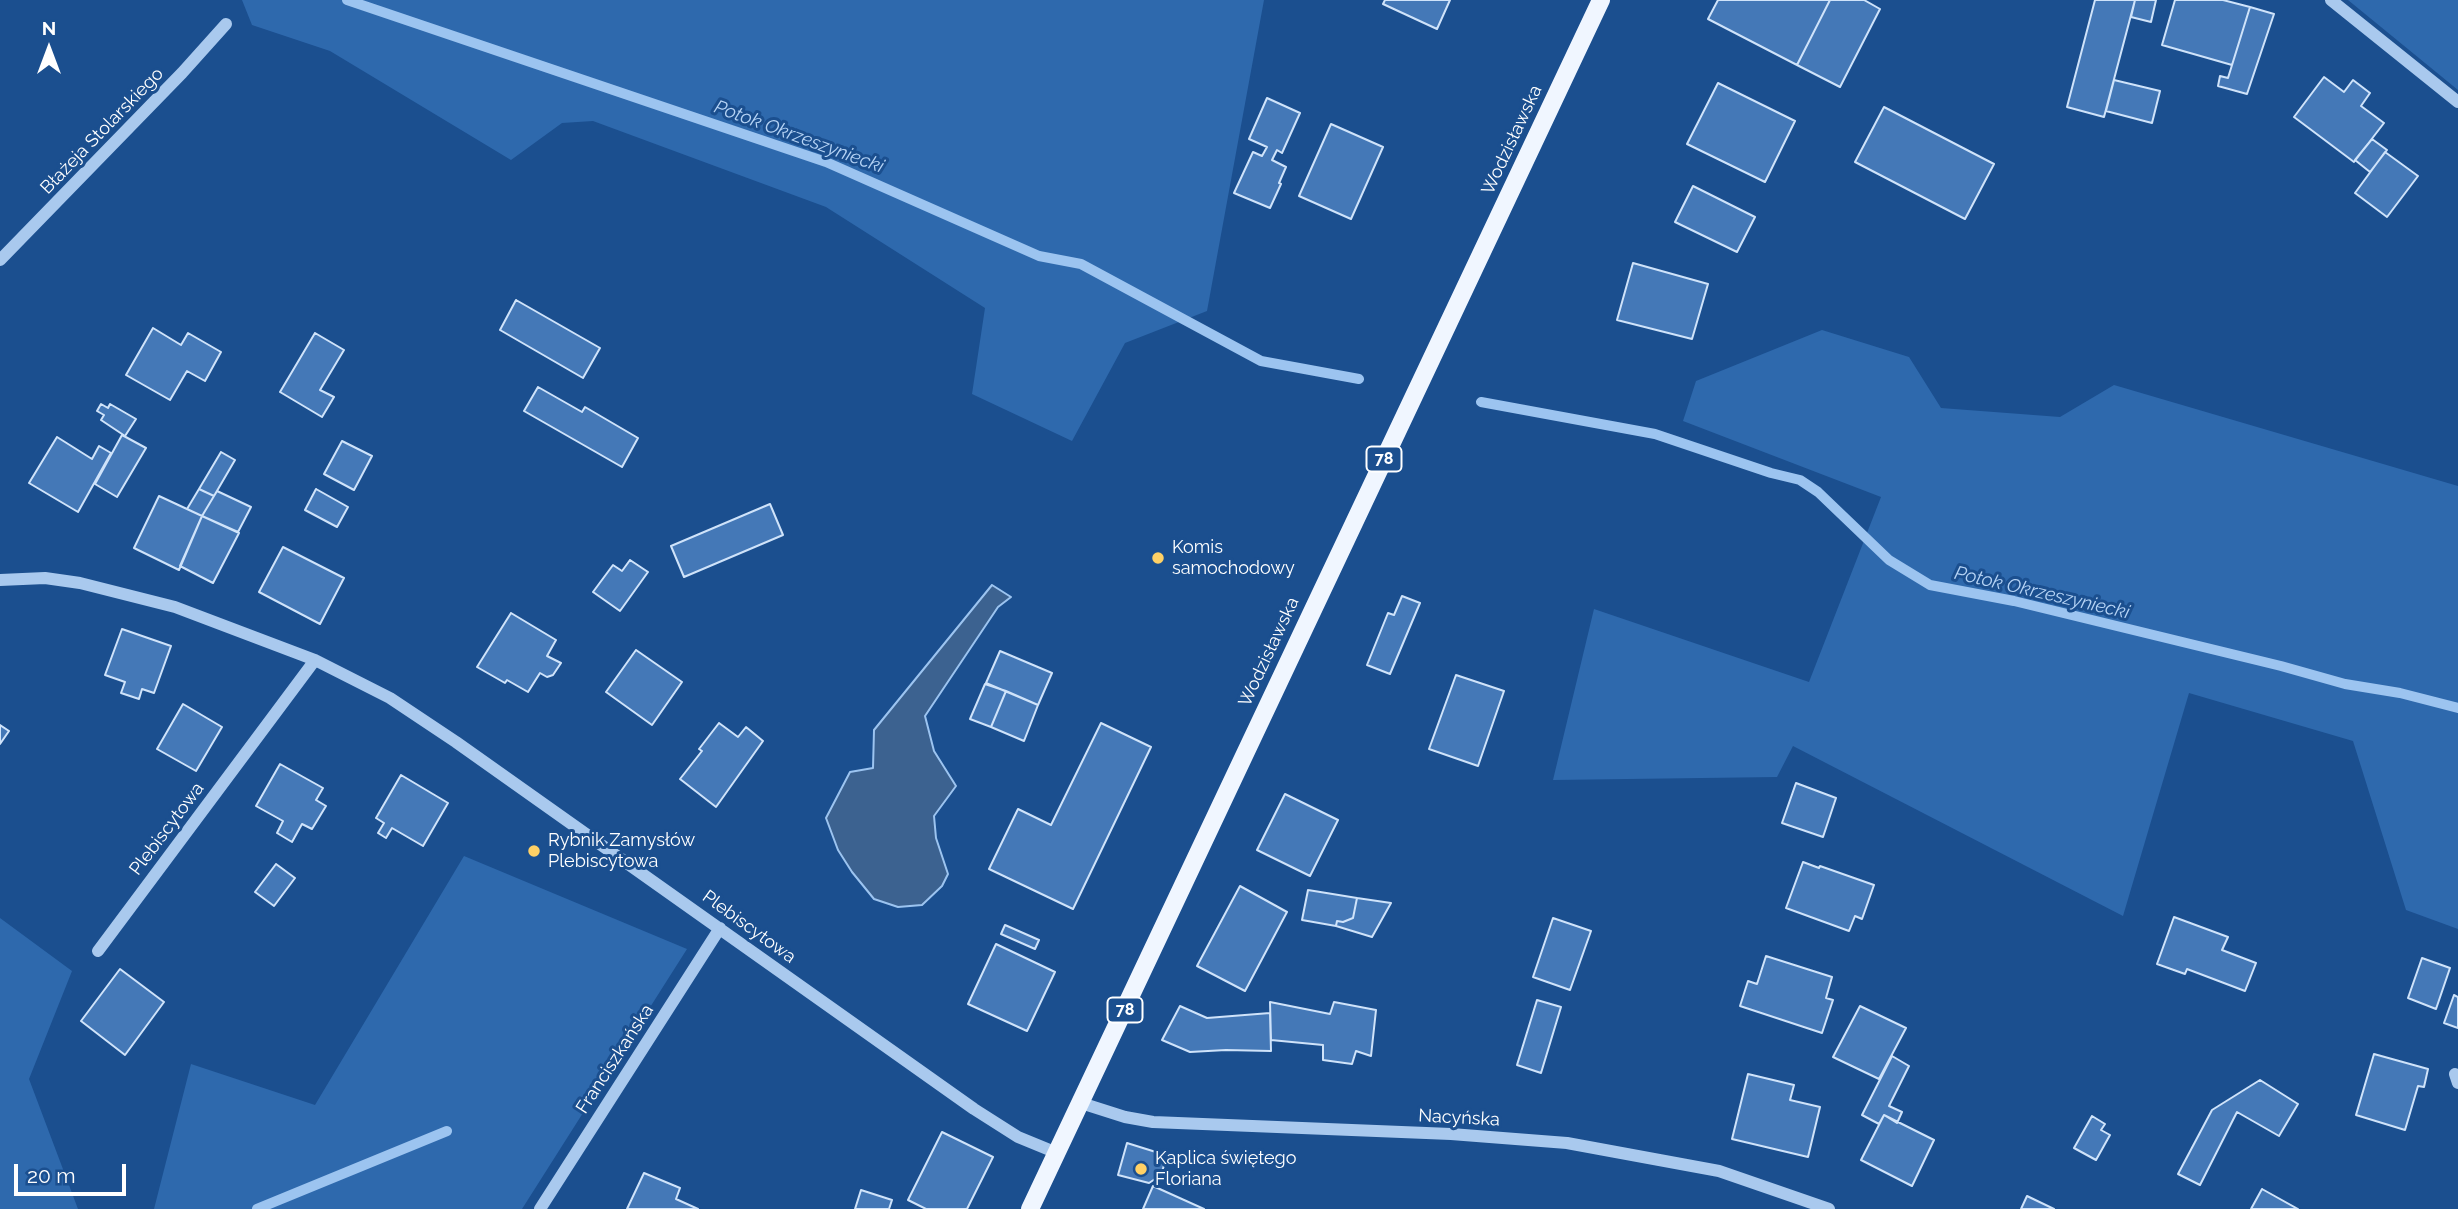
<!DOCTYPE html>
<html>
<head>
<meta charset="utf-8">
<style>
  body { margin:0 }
  #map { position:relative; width:2458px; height:1209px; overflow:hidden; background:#1b4f8f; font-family:Raleway,sans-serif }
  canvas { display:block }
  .north { position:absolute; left:14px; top:14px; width:70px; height:70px; -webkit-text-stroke:5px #1b4f8f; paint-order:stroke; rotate:0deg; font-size:19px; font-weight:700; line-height:28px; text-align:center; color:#fff }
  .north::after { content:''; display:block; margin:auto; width:24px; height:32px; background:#fff; clip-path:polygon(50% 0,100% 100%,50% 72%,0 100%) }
  .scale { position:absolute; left:14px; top:1164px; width:112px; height:32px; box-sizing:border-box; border:4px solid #fff; border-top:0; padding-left:9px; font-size:21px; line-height:24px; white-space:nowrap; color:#fff; -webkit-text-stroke:5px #1b4f8f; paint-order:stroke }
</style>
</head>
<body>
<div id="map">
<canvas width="2458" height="1209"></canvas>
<div class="north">N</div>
<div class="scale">20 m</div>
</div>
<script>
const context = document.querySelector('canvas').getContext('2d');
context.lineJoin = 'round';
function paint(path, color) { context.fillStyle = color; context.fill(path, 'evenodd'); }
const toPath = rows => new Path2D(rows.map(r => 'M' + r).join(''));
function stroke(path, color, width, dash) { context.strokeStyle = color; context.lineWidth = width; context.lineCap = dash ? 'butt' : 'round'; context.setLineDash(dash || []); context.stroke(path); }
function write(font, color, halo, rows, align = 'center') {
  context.font = font + ' Raleway,sans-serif'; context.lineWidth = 6; context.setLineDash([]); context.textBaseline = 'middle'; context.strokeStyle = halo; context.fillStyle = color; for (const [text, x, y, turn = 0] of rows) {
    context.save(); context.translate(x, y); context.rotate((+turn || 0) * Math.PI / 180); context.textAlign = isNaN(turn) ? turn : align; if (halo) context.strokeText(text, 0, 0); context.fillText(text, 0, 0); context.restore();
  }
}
const green = toPath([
  [242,0,1264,0,1207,311,1125,343,1072,441,972,394,985,308,826,207,593,121,562,123,511,160,330,51,252,25],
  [2348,0,2458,0,2458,90],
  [1822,330,1909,357,1941,408,2060,417,2114,385,2458,486,2458,929,2406,910,2353,741,2189,693,2123,916,1793,746,1777,777,1553,780,1594,609,1809,682,1881,497,1683,421,1696,381],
  [464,856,687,949,522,1209,154,1209,191,1064,315,1105],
  [0,918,72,971,29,1079,78,1209,0,1209]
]);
const water = toPath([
  [992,585,1011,597,998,607,925,716,934,751,956,786,934,816,936,838,948,874,942,886,922,905,898,907,874,899,852,872,838,850,826,818,850,772,873,768,874,730,992,585]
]);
const stream = toPath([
  [347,0,826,162,1039,256,1081,264,1261,361,1359,379],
  [1481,402,1655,434,1771,473,1800,480,1818,492,1889,560,1930,585,2014,601,2281,666,2345,684,2400,693,2458,708],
  [257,1209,447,1131]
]);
const building = toPath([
  [1385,0,1450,0,1437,29,1383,4,1385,0],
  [1718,0,1830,0,1797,65,1708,19,1718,0],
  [1830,0,1864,0,1880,9,1840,87,1797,65,1830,0],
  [2095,0,2135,0,2104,117,2067,107,2095,0],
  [2135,0,2156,0,2151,22,2131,17,2135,0],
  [2175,0,2223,0,2250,7,2232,65,2162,45,2175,0],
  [2250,7,2274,14,2247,94,2218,86,2220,76,2228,78,2250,7],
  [2324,77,2344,92,2353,80,2370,93,2361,106,2384,123,2354,162,2294,117,2324,77],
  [2114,80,2160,91,2152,123,2106,111,2114,80],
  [1718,83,1795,121,1765,182,1687,144,1718,83],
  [1267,98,1300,113,1282,153,1277,150,1272,160,1286,167,1279,183,1281,184,1270,208,1234,193,1253,152,1262,156,1267,147,1249,139,1267,98],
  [1884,107,1994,164,1965,219,1855,162,1884,107],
  [1331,124,1383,147,1351,219,1299,196,1331,124],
  [2372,139,2387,150,2370,172,2355,160,2372,139],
  [2385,152,2418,176,2387,217,2355,193,2385,152],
  [1693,186,1755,217,1737,252,1675,222,1693,186],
  [1633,263,1708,284,1692,339,1617,320,1633,263],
  [516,300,600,348,583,378,500,330,516,300],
  [153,328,181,345,188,333,221,352,205,381,187,371,170,400,126,375,153,328],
  [315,333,344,350,320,390,334,397,322,417,280,392,315,333],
  [538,387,582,412,585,407,638,438,622,467,524,411,538,387],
  [101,404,108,408,110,404,136,419,125,436,101,420,104,415,97,411,101,404],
  [122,435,146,448,117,497,95,484,122,435],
  [57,437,92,459,99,446,111,453,78,512,29,483,57,437],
  [342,441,372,456,354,490,324,474,342,441],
  [221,452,235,460,214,496,199,489,221,452],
  [199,489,214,496,202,516,187,509,199,489],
  [316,489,348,507,337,527,305,510,316,489],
  [217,491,251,507,238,532,202,516,217,491],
  [159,496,202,516,179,570,134,548,159,496],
  [770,504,783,535,684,577,671,546,770,504],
  [202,516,239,533,213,583,180,566,202,516],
  [283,547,344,578,320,624,259,592,283,547],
  [630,560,648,572,620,611,593,592,613,565,622,571,630,560],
  [1402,596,1420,603,1390,674,1367,665,1388,613,1394,615,1402,596],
  [511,613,556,640,547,656,561,663,553,675,547,677,540,673,528,692,507,680,505,683,477,667,511,613],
  [122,629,171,646,154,693,142,689,139,699,121,693,125,682,105,675,122,629],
  [636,650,682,682,652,725,606,692,636,650],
  [1000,651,1052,673,1038,705,986,683,1000,651],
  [1456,675,1504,691,1478,766,1429,749,1456,675],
  [985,684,1006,691,991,727,970,719,985,684],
  [1006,691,1038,705,1024,741,991,727,1006,691],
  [183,704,222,727,196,771,157,749,183,704],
  [719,723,738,737,746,727,763,741,716,807,680,779,702,751,699,749,719,723],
  [1101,723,1151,747,1073,909,989,869,1018,809,1051,825,1101,723],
  [0,725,9,731,0,744,0,725],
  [280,764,323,788,316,800,326,806,312,829,302,824,292,842,277,833,283,821,256,806,280,764],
  [401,775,448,803,423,846,392,828,386,838,378,833,384,823,376,818,401,775],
  [1796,783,1836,798,1823,837,1782,823,1796,783],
  [1285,794,1338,820,1310,876,1257,850,1285,794],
  [1803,862,1819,868,1820,866,1874,885,1862,919,1855,916,1849,931,1786,908,1803,862],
  [276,864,295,878,274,906,255,892,276,864],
  [1240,886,1287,912,1245,991,1197,966,1240,886],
  [1308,890,1357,898,1353,918,1343,922,1337,921,1336,926,1302,920,1308,890],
  [1357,898,1391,903,1372,937,1336,926,1337,921,1343,922,1353,918,1357,898],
  [2174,917,2228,937,2222,950,2256,963,2245,991,2187,969,2185,974,2157,964,2174,917],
  [1553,918,1591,931,1570,990,1533,977,1553,918],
  [1005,925,1039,940,1035,949,1001,934,1005,925],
  [996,944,1055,972,1027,1031,968,1004,996,944],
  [1766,956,1832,977,1826,998,1833,1000,1822,1033,1740,1006,1748,981,1757,984,1766,956],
  [2422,958,2450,968,2436,1009,2408,998,2422,958],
  [120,969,164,1002,125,1055,81,1021,120,969],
  [2454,995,2458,997,2458,1028,2444,1023,2454,995],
  [1537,1000,1561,1007,1541,1073,1517,1065,1537,1000],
  [1270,1002,1330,1014,1334,1002,1376,1010,1371,1056,1356,1051,1352,1064,1323,1060,1323,1045,1271,1040,1270,1002],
  [1180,1006,1207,1018,1270,1013,1271,1051,1226,1050,1190,1052,1162,1040,1180,1006],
  [1860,1006,1906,1028,1879,1079,1833,1057,1860,1006],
  [2374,1054,2428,1069,2424,1087,2418,1086,2405,1130,2356,1115,2374,1054],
  [1892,1056,1909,1066,1889,1106,1902,1112,1897,1123,1884,1115,1879,1124,1862,1115,1892,1056],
  [1748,1074,1794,1085,1790,1100,1820,1107,1808,1157,1732,1139,1748,1074],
  [2260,1080,2298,1104,2279,1136,2237,1112,2200,1185,2178,1174,2212,1110,2260,1080],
  [1884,1115,1934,1140,1912,1186,1861,1160,1884,1115],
  [2092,1116,2105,1124,2101,1130,2110,1135,2096,1160,2074,1148,2092,1116],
  [942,1132,993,1157,967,1209,926,1209,908,1200,942,1132],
  [1127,1143,1159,1153,1165,1162,1161,1175,1149,1183,1118,1175,1127,1143],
  [644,1173,680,1188,676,1199,698,1209,627,1209,644,1173],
  [1153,1186,1204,1209,1143,1209,1153,1186],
  [2262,1189,2298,1209,2251,1209,2262,1189],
  [861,1190,892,1200,889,1209,855,1209,861,1190],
  [2027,1196,2054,1209,2021,1209,2027,1196]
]);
const minor = toPath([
  [2331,0,2458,102],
  [0,260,182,73,226,24],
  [0,580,45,578,80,583,175,607,315,660,390,698,456,742,974,1109,1018,1137,1057,1153],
  [98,951,315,660],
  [2455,1074,2458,1083],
  [1081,1103,1125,1117,1153,1122,1451,1134,1567,1143,1719,1171,1829,1209],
  [540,1209,720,928]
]);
const major = toPath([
  [1030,1209,1601,0]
]);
const markers = [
  [1158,558,7,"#ffd166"],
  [534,851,7,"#ffd166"],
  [1141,1169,7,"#ffd166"]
];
const shields = [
  [1384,459,35],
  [1125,1010,35]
];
const shieldNames = [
  ["78",1384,459],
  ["78",1125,1010]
];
const streetNames = [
  ["Błażeja Stolarskiego",102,131,-46],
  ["Wodzisławska",1512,140,-65],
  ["Wodzisławska",1269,652,-65],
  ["Plebiscytowa",167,829,-53],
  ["Plebiscytowa",749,927,36],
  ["Franciszkańska",615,1059,-57],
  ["Nacyńska",1459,1118,3]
];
const poiNames = [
  ["Komis",1172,548],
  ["samochodowy",1172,569],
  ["Rybnik Zamysłów",548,841],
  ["Plebiscytowa",548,862],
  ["Kaplica świętego",1155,1159],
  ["Floriana",1155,1180]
];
const waterNames = [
  ["Potok Okrzeszyniecki",799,137,20],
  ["Potok Okrzeszyniecki",2042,593,13]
];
paint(green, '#2e69ad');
paint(water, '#3c6290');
stroke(water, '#9cc4f0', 2);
stroke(stream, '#9cc4f0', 10);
paint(building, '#4478b7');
stroke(building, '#cfe3fa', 2);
stroke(minor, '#a9c9ee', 12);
stroke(major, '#f0f6ff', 18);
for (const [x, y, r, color] of markers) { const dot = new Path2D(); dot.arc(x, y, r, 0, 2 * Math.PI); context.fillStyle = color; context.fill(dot); stroke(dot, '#1b4f8f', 2.5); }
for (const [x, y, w] of shields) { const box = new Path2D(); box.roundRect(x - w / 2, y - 12.5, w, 25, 5); context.fillStyle = '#1b4f8f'; context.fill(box); stroke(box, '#fff', 2); }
write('bold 16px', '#fff', null, shieldNames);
write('18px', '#fff', '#1b4f8f', streetNames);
write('18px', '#fff', '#1b4f8f', poiNames, 'left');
write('italic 19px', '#b5d3f5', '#1b4f8f', waterNames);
</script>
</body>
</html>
